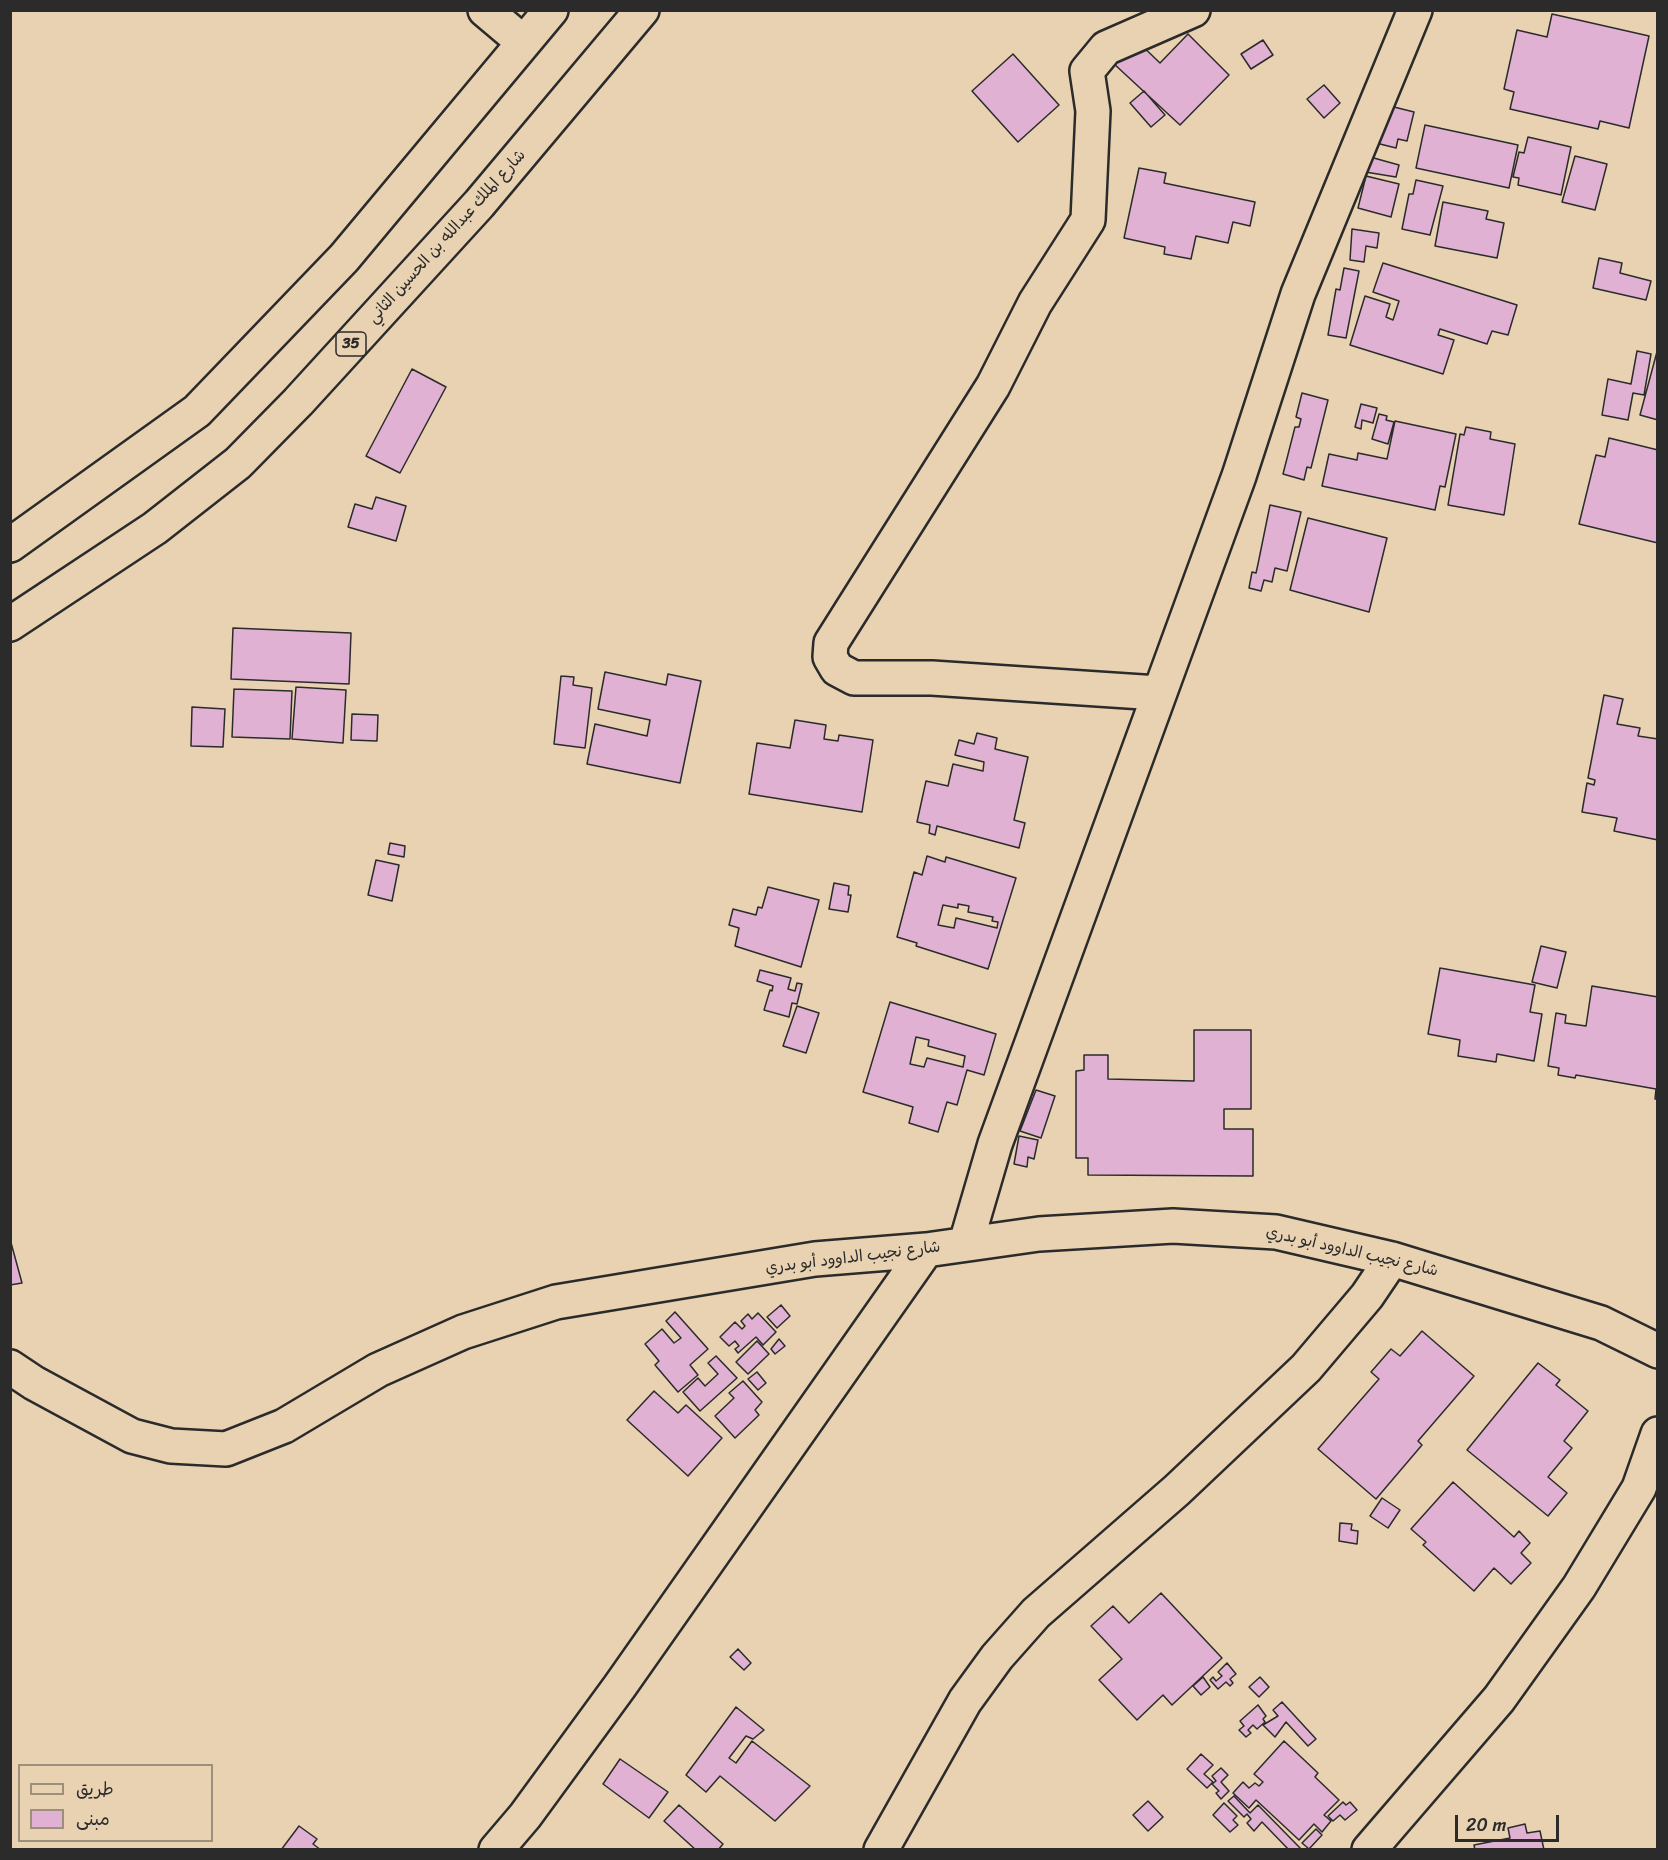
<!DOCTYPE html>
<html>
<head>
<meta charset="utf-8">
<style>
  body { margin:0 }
  #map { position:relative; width:1668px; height:1860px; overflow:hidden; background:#e8d2b2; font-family:Sriracha,"Playpen Sans Arabic",sans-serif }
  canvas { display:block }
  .frame { position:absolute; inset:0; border:12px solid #2b2b2b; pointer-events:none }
  .legend { position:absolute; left:18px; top:1764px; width:195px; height:78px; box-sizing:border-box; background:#e8d2b2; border:2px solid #9c8f7c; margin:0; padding:8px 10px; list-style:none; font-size:18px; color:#2b2b2b }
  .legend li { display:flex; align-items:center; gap:12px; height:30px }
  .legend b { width:30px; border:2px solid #9c8f7c }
  .scale { position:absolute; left:1455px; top:1815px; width:104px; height:27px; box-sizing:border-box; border:3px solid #2b2b2b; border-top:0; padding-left:8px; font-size:18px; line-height:21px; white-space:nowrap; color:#2b2b2b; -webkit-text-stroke:4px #e8d2b2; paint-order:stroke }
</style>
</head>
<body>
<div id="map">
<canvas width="1668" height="1860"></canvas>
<div class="frame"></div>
<ul class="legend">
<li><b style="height:8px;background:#e8d2b2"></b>طريق</li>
<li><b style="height:16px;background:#e0b1d2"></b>مبنى</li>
</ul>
<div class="scale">20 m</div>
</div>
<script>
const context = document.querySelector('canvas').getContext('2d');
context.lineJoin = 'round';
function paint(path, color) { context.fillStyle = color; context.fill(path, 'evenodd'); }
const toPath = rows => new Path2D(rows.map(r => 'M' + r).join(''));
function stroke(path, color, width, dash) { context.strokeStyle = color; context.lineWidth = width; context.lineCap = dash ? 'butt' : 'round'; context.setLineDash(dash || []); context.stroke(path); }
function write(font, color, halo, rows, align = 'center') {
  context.font = font + ' Sriracha,"Playpen Sans Arabic",sans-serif'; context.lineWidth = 6; context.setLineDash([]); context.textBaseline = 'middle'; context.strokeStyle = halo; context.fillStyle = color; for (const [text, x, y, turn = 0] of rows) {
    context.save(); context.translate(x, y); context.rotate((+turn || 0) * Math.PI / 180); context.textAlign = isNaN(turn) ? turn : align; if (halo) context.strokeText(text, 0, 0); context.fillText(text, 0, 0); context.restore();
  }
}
const building = toPath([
  [1552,14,1649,36,1629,128,1600,121,1598,129,1510,109,1514,92,1504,89,1517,30,1547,37,1552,14],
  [1188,34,1229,75,1180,125,1113,63,1136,40,1160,63,1188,34],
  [1263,40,1273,55,1251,69,1241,54,1263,40],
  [1013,54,1059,105,1018,142,972,91,1013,54],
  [1324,85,1340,103,1324,118,1307,99,1324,85],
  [1144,91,1165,115,1151,127,1130,103,1144,91],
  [1386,105,1414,112,1407,141,1398,139,1396,148,1376,143,1386,105],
  [1425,125,1518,145,1509,188,1416,168,1425,125],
  [1528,137,1571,147,1561,195,1518,185,1519,178,1513,177,1519,152,1524,153,1528,137],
  [1363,155,1399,165,1396,177,1359,171,1363,155],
  [1575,156,1607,164,1595,210,1562,202,1575,156],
  [1139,168,1166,173,1164,183,1255,202,1250,226,1233,222,1228,243,1196,236,1191,259,1164,254,1165,247,1124,238,1139,168],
  [1366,176,1399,184,1391,217,1358,208,1366,176],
  [1416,180,1443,186,1430,235,1402,229,1409,194,1413,194,1416,180],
  [1443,202,1488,211,1486,219,1504,223,1497,258,1435,246,1443,202],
  [1352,229,1379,233,1377,248,1366,246,1364,262,1350,260,1352,229],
  [1599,258,1622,263,1620,273,1651,281,1646,300,1593,288,1599,258],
  [1383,263,1517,305,1508,335,1492,331,1487,344,1440,329,1438,335,1454,340,1443,374,1350,345,1365,296,1390,304,1386,317,1393,320,1399,301,1373,292,1383,263],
  [1344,268,1359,271,1346,338,1328,335,1336,289,1340,290,1344,268],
  [1658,348,1658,420,1640,415,1658,348],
  [1637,351,1651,354,1644,395,1633,393,1628,420,1602,415,1608,379,1631,384,1637,351],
  [412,369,446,387,400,473,366,456,412,369],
  [1302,393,1328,400,1311,468,1307,467,1304,480,1283,474,1295,427,1299,427,1301,419,1296,417,1302,393],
  [1361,404,1377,408,1373,423,1362,420,1361,429,1355,427,1361,404],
  [1379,414,1387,416,1386,420,1394,422,1388,444,1372,439,1379,414],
  [1395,421,1456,434,1445,487,1440,486,1435,510,1322,486,1329,454,1357,460,1358,453,1387,459,1395,421],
  [1466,427,1491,432,1490,439,1515,444,1504,515,1448,505,1460,434,1464,435,1466,427],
  [1609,438,1658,450,1658,543,1579,524,1596,455,1605,457,1609,438],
  [376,497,406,506,396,541,348,527,355,504,372,509,376,497],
  [1270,505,1301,512,1287,571,1275,568,1272,582,1264,580,1261,591,1249,588,1252,572,1256,573,1258,564,1270,505],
  [1308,518,1387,538,1369,612,1290,590,1308,518],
  [233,628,351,633,349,684,231,679,233,628],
  [605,672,666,685,668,674,701,681,680,783,587,764,595,724,647,736,650,720,598,709,605,672],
  [561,676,574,677,573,685,592,688,585,748,554,744,561,676],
  [296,687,346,690,343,743,292,739,296,687],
  [234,689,292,691,290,739,232,737,234,689],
  [1604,695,1623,699,1617,724,1640,728,1638,736,1658,739,1658,840,1614,831,1617,818,1582,812,1587,783,1594,785,1595,780,1588,778,1604,695],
  [192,707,225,709,223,747,191,746,192,707],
  [352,714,378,715,377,741,351,740,352,714],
  [795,720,826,725,824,739,838,741,839,735,873,740,862,812,749,794,757,743,790,748,795,720],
  [977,733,997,738,995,749,1028,757,1014,820,1025,823,1019,848,937,826,935,835,929,833,930,825,917,822,926,781,948,786,953,764,983,771,984,762,955,755,959,740,974,744,977,733],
  [390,843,405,846,404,857,388,854,390,843],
  [927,856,945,862,946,857,1016,878,988,969,916,946,917,943,897,937,914,872,922,875,927,856],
  [958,904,969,906,968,912,993,917,992,921,998,922,997,928,956,918,954,928,938,925,943,905,958,908,958,904],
  [376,860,399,865,392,901,368,895,376,860],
  [834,883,849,886,848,895,851,895,848,912,829,909,834,883],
  [768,887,819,900,801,967,735,946,739,928,729,925,733,909,756,915,758,907,762,908,768,887],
  [1541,946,1566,952,1557,988,1532,982,1541,946],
  [1440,968,1535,985,1530,1012,1542,1014,1534,1061,1497,1054,1496,1062,1458,1056,1460,1040,1428,1034,1440,968],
  [760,970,791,978,788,989,795,991,797,983,802,984,797,1004,792,1003,789,1017,764,1010,770,990,772,991,773,986,757,981,760,970],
  [1592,986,1658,997,1658,1099,1655,1099,1656,1089,1576,1075,1575,1078,1558,1075,1559,1068,1548,1066,1556,1013,1566,1015,1565,1023,1586,1026,1592,986],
  [890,1002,996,1034,984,1075,967,1070,957,1105,947,1102,938,1132,909,1123,913,1107,863,1092,890,1002],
  [916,1037,929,1040,928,1046,965,1056,963,1067,927,1058,924,1067,910,1064,916,1037],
  [797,1006,819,1013,806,1053,783,1046,797,1006],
  [1194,1030,1251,1030,1251,1109,1224,1109,1224,1129,1253,1129,1253,1176,1088,1175,1088,1158,1076,1158,1076,1071,1084,1070,1084,1055,1108,1055,1108,1079,1194,1081,1194,1030],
  [1036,1090,1055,1096,1041,1138,1020,1131,1036,1090],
  [1019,1136,1038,1140,1034,1159,1028,1157,1027,1167,1014,1164,1019,1136],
  [10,1239,22,1283,10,1285,10,1239],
  [781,1305,790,1316,777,1328,767,1317,781,1305],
  [675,1312,708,1349,690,1365,698,1375,678,1392,655,1365,659,1361,645,1344,662,1329,674,1343,681,1338,666,1321,675,1312],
  [758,1313,776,1332,763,1345,756,1337,738,1353,735,1349,739,1346,735,1341,729,1346,720,1337,735,1322,742,1329,745,1326,741,1321,748,1314,752,1319,758,1313],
  [1422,1331,1474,1376,1418,1441,1422,1445,1376,1499,1318,1449,1379,1379,1371,1372,1391,1349,1400,1356,1422,1331],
  [779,1339,785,1346,775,1354,771,1349,779,1339],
  [757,1341,769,1354,748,1374,736,1362,757,1341],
  [716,1356,737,1378,700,1411,683,1392,698,1378,705,1386,718,1374,708,1363,716,1356],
  [1538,1363,1560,1380,1556,1385,1588,1411,1564,1441,1572,1448,1548,1477,1567,1493,1548,1516,1467,1450,1538,1363],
  [757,1372,766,1383,758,1390,748,1379,757,1372],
  [743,1381,762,1402,755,1410,759,1415,735,1438,715,1416,734,1398,729,1393,743,1381],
  [654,1391,678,1413,686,1405,722,1438,688,1476,627,1420,654,1391],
  [1453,1482,1514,1537,1519,1531,1530,1543,1521,1553,1531,1563,1511,1584,1494,1568,1474,1591,1423,1545,1426,1542,1411,1529,1453,1482],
  [1382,1498,1400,1510,1388,1528,1370,1516,1382,1498],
  [1340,1523,1352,1524,1351,1530,1358,1531,1357,1544,1339,1541,1340,1523],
  [1161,1593,1222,1658,1172,1705,1163,1695,1137,1720,1099,1680,1122,1659,1091,1626,1113,1606,1129,1623,1161,1593],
  [738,1649,751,1663,744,1670,730,1657,738,1649],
  [1227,1663,1236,1674,1230,1679,1233,1683,1230,1686,1226,1682,1218,1689,1210,1680,1213,1677,1216,1681,1222,1676,1218,1672,1227,1663],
  [1203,1677,1210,1687,1201,1695,1193,1686,1203,1677],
  [1260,1677,1269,1687,1259,1697,1249,1687,1260,1677],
  [1282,1702,1316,1739,1308,1746,1286,1722,1275,1737,1263,1725,1278,1716,1273,1710,1282,1702],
  [1258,1705,1266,1716,1263,1719,1265,1722,1257,1729,1253,1725,1248,1730,1251,1733,1246,1737,1239,1730,1244,1726,1240,1721,1258,1705],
  [736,1707,764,1730,753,1739,746,1736,729,1758,736,1763,752,1741,810,1786,775,1821,720,1776,706,1792,686,1775,736,1707],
  [1284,1741,1318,1773,1315,1777,1339,1800,1324,1815,1331,1821,1322,1832,1314,1824,1299,1840,1256,1800,1249,1808,1233,1793,1243,1782,1249,1788,1255,1783,1259,1786,1263,1782,1254,1774,1284,1741],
  [1201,1754,1213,1765,1204,1774,1213,1782,1207,1788,1187,1769,1201,1754],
  [620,1759,668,1792,649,1818,603,1784,620,1759],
  [1221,1768,1228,1775,1221,1782,1229,1791,1221,1799,1216,1793,1219,1791,1212,1784,1216,1781,1212,1776,1221,1768],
  [1234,1796,1250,1813,1258,1805,1302,1850,1289,1850,1262,1822,1254,1831,1247,1823,1251,1819,1247,1814,1244,1817,1228,1801,1234,1796],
  [1148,1801,1163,1817,1148,1831,1133,1815,1148,1801],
  [1343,1802,1346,1805,1350,1802,1357,1810,1345,1820,1340,1815,1333,1821,1328,1816,1343,1802],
  [1224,1803,1237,1816,1233,1820,1238,1825,1230,1832,1213,1815,1224,1803],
  [679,1805,723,1844,718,1850,696,1850,664,1821,679,1805],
  [1525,1824,1527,1833,1540,1831,1544,1850,1475,1850,1474,1845,1510,1838,1508,1828,1525,1824],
  [299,1826,317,1839,313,1844,321,1850,281,1850,299,1826],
  [1316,1829,1322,1835,1309,1849,1302,1843,1316,1829]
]);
const minor = toPath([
  [485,10,523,42],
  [1158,693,932,678,854,678,837,669,830,657,831,643,993,386,1035,303,1088,220,1093,111,1087,71,1106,48,1193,10],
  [966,1243,995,1144,1239,476,1298,294,1415,10],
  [10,1367,34,1383,132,1436,171,1446,226,1449,284,1426,378,1370,463,1332,556,1302,815,1259,926,1250,1039,1234,1173,1226,1276,1232,1392,1259,1601,1323,1658,1351],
  [496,1850,525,1816,620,1686,926,1250],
  [881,1850,965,1701,997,1657,1036,1613,1177,1490,1306,1368,1367,1296,1392,1259],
  [1369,1850,1499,1699,1579,1587,1639,1488,1658,1434]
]);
const highway = toPath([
  [10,545,197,411,344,258,551,10],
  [10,624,155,528,238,463,298,402,479,204,642,10]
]);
const shields = [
  [351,344,30]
];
const shieldNames = [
  ["35",351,344]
];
const streetNames = [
  ["شارع الملك عبدالله بن الحسين الثاني",447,237,-48],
  ["شارع نجيب الداوود أبو بدري",1352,1252,13],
  ["شارع نجيب الداوود أبو بدري",853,1258,-7]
];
paint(building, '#e0b1d2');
stroke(building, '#2b2b2b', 1.5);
stroke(minor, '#2b2b2b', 38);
stroke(highway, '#2b2b2b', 38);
stroke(minor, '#e8d2b2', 33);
stroke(highway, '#e8d2b2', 33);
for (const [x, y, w] of shields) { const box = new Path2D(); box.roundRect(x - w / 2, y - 12, w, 24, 4.5); context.fillStyle = '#e8d2b2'; context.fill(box); stroke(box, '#2b2b2b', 1.5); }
write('bold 15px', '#2b2b2b', null, shieldNames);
write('16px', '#2b2b2b', '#e8d2b2', streetNames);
</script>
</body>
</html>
